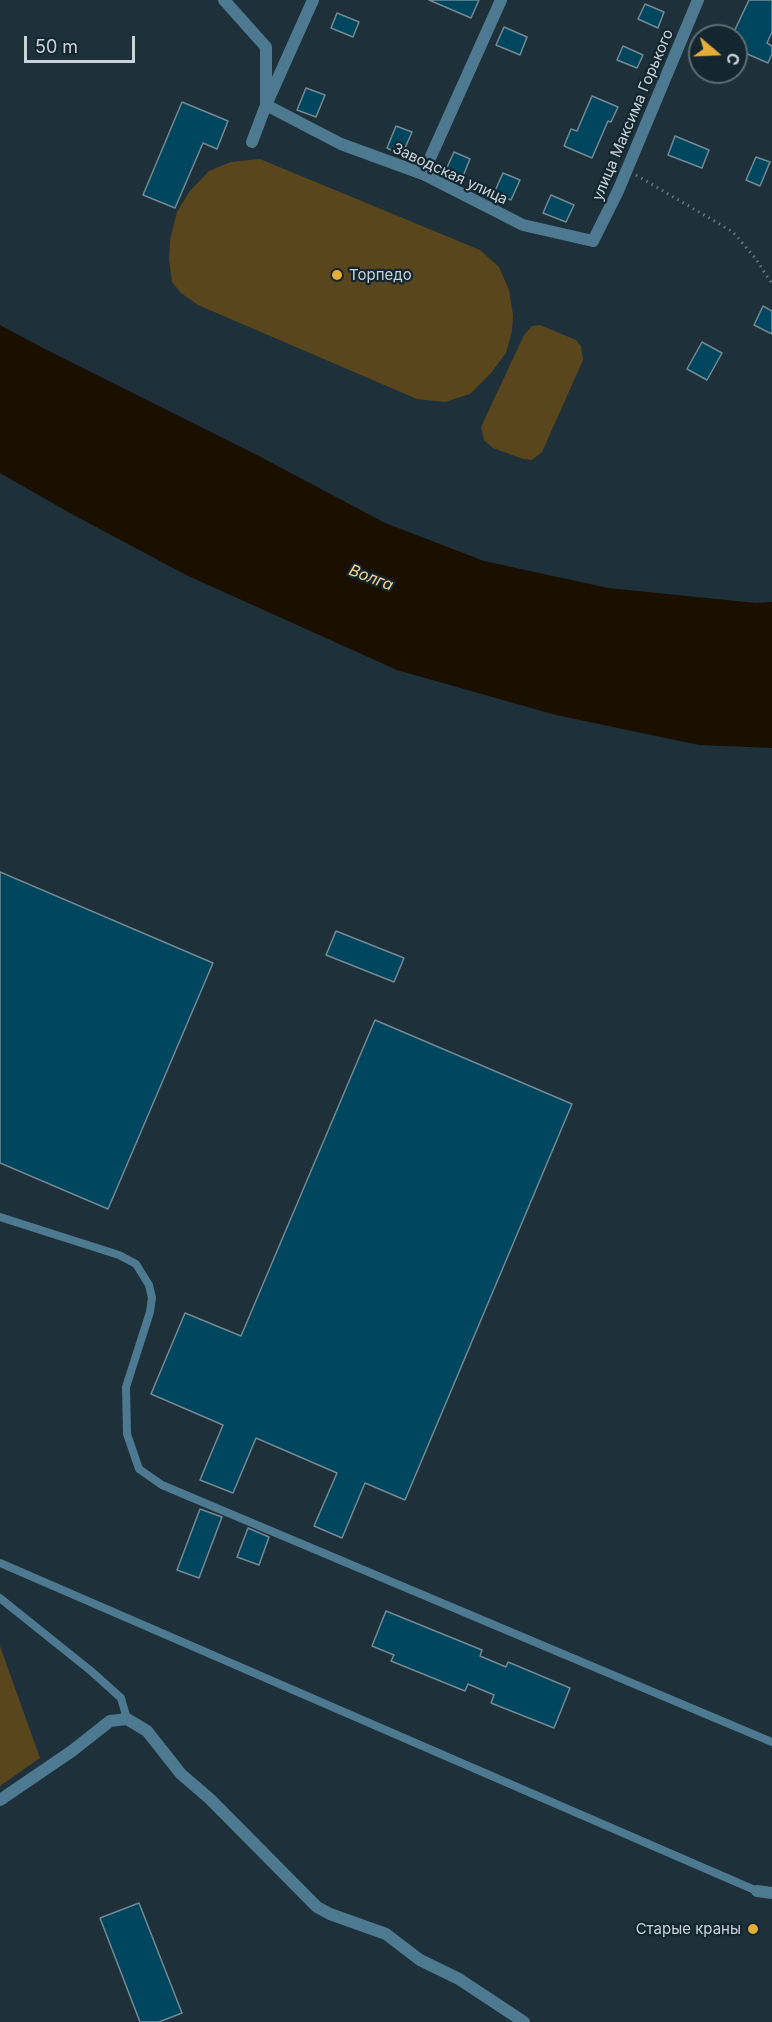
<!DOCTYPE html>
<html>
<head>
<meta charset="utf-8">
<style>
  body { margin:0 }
  #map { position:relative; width:772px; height:2022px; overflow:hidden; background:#1e3039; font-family:Inter,sans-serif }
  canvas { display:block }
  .north { position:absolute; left:688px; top:24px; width:60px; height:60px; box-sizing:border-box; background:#14262f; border:2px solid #5c6c73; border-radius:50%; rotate:109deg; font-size:16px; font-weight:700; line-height:24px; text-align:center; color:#c9d4da }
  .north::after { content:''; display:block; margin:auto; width:21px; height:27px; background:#e4ad35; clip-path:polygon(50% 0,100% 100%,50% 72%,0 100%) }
  .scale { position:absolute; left:24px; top:36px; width:111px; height:27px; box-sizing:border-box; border:3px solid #c9d4da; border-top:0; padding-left:8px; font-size:18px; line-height:21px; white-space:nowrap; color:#c9d4da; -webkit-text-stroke:4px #14262f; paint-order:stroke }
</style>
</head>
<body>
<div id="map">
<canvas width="772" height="2022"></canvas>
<div class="north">С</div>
<div class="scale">50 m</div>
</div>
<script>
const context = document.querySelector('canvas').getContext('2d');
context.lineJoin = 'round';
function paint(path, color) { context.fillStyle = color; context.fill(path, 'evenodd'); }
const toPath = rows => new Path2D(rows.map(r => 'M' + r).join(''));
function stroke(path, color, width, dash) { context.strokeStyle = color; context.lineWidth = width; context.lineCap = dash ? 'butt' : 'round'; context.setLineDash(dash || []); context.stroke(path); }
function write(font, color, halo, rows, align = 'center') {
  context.font = font + ' Inter,sans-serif'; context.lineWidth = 4.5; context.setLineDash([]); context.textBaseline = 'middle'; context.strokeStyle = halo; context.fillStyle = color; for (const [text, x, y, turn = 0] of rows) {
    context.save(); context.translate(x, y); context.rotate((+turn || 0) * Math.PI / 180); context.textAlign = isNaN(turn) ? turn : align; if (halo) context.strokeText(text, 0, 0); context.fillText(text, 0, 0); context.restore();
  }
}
const green = toPath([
  [260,159,480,250,499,267,509,290,513,315,512,331,506,353,491,373,470,394,445,402,417,399,198,305,181,293,172,282,169,259,170,240,177,212,189,192,209,171,231,162],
  [540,325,576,340,581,346,583,360,542,452,532,460,523,459,493,448,484,440,481,427,524,335,532,326],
  [0,1646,40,1758,0,1786]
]);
const water = toPath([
  [0,325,45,349,257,455,385,523,484,561,608,588,756,603,772,602,772,748,699,745,556,715,397,670,186,575,70,513,0,473]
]);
const building = toPath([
  [429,0,479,0,471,18,429,0],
  [749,0,772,0,772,32,767,43,772,46,772,54,768,63,736,49,736,36,732,36,749,0],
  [645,4,664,12,658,28,638,19,645,4],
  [337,13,359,22,353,37,331,28,337,13],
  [504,27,527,37,520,55,496,45,504,27],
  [623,46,643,55,637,68,617,60,623,46],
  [306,88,325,95,316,117,297,110,306,88],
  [592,96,618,107,611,122,608,121,592,158,564,146,571,129,577,131,592,96],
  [182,102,228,121,217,149,203,143,175,208,143,195,182,102],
  [396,126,412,132,402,155,387,148,396,126],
  [675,136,709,150,702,168,668,155,675,136],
  [454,152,470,159,461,181,444,174,454,152],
  [756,157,770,162,760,186,746,180,756,157],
  [503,173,520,180,511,200,494,193,503,173],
  [551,195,574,205,566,222,543,213,551,195],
  [763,306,772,311,772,334,754,325,763,306],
  [702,342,722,353,707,380,687,369,702,342],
  [0,872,213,963,108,1209,0,1163,0,872],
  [336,931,404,958,394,982,326,955,336,931],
  [375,1020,572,1104,405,1500,365,1483,342,1538,314,1526,337,1473,256,1438,233,1493,200,1480,223,1425,151,1394,185,1313,241,1336,375,1020],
  [200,1509,222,1517,199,1578,177,1570,200,1509],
  [248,1528,269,1537,259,1565,237,1557,248,1528],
  [386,1611,482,1650,480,1656,506,1667,508,1662,570,1688,554,1728,491,1703,494,1695,468,1684,465,1691,391,1661,394,1655,372,1646,386,1611],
  [139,1903,182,2013,159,2022,140,2022,100,1918,139,1903]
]);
const path = toPath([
  [636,175,733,232,756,259,772,284]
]);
const service = toPath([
  [0,1217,119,1255,136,1264,149,1285,152,1298,150,1312,126,1387,127,1434,139,1469,162,1485,772,1742],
  [0,1563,757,1891],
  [0,1598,91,1671,121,1698,127,1719]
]);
const minor = toPath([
  [224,0,266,47,266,105,341,144,423,174,523,225,593,241,618,191,698,0],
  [252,142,266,105,313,0],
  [423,174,501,0],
  [0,1800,72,1751,110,1721,127,1719,147,1731,181,1774,210,1799,317,1907,330,1914,386,1934,420,1960,459,1979,524,2022],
  [757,1891,772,1893]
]);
const markers = [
  [337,275,6,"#e4ad35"],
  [753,1929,6,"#e4ad35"]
];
const streetNames = [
  ["улица Максима Горького",633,115,-67],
  ["Заводская улица",450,174,25]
];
const poiNames = [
  ["Торпедо",349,275],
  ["Старые краны",741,1929,"right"]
];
const waterNames = [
  ["Волга",371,578,21]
];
paint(green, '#5a461d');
paint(water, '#1b0f00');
paint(building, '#00465f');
stroke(building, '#748994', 1.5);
stroke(path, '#68777f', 3, [1.5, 4.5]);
stroke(service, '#4d7a90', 8);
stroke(minor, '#4d7a90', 12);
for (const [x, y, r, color] of markers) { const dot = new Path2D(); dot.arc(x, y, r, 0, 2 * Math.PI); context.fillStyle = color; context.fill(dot); stroke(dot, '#14262f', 2); }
write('15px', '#c9d4da', '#14262f', streetNames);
write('15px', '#c9d4da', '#14262f', poiNames, 'left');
write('italic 16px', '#fcd489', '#14262f', waterNames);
</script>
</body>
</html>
